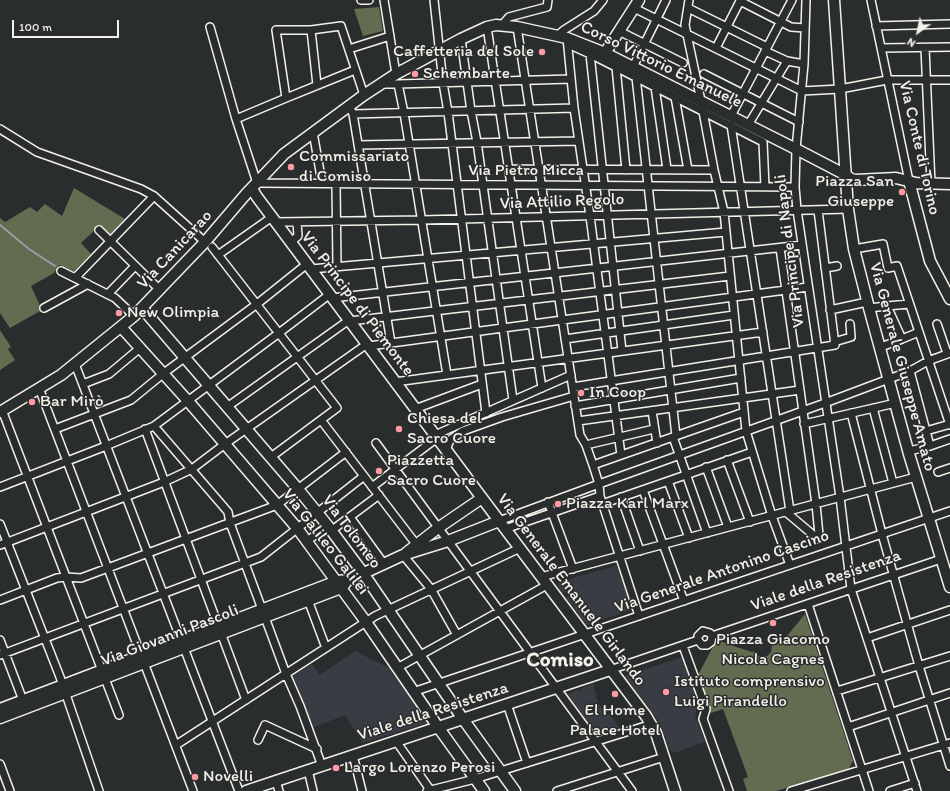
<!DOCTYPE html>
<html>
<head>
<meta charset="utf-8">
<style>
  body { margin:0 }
  #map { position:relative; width:950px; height:791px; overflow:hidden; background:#2a2d2e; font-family:Itim,sans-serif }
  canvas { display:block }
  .north { position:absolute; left:898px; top:12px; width:40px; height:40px; -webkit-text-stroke:3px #2a2d2e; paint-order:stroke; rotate:213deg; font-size:11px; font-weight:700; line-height:16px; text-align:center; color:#f4f1e8 }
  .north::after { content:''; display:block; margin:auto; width:14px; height:18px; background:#f4f1e8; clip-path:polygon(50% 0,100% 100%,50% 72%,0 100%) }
  .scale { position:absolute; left:12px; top:20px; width:107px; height:18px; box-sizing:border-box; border:2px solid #f4f1e8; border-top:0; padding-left:5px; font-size:12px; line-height:14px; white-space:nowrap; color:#f4f1e8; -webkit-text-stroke:3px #2a2d2e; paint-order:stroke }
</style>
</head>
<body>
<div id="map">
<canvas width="950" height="791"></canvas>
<div class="north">N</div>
<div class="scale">100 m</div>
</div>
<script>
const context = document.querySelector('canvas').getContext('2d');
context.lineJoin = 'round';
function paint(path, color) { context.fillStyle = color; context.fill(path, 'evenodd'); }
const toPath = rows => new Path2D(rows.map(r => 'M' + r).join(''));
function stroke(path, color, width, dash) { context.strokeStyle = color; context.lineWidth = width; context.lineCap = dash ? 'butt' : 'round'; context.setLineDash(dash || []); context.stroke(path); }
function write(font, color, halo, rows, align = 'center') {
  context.font = font + ' Itim,sans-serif'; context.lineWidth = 3; context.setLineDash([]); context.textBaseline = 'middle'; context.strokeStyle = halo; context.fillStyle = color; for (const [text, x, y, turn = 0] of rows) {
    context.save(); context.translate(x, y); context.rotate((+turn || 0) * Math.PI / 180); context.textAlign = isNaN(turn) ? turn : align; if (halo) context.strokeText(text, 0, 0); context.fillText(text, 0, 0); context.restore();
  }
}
const built = toPath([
  [616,566,633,609,587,625,566,598,569,595,567,592,562,593,560,590,558,582],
  [355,651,389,668,427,723,363,743,345,715,312,728,303,704,291,677,312,664,320,675],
  [683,657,701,707,697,708,695,716,705,742,674,753,669,749,663,731,657,719,625,677,626,675],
  [593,683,598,703,606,714,610,714,620,729,598,737,568,694,578,690,580,692,581,691,580,689]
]);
const green = toPath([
  [379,7,383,31,363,36,354,9],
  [74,188,125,219,108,237,97,228,81,243,91,254,74,271,59,265,54,273,31,286,42,310,10,328,0,313,0,218,5,222,30,207,37,212,45,204,62,216],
  [0,330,11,347,8,349,15,360,0,370],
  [805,614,853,761,848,770,776,791,747,791,743,779,748,777,723,709,711,713,698,675,717,639,727,644,752,652,754,651,759,656,767,656,771,652,772,645,782,642]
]);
const stream = toPath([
  [0,225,29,249,55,266]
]);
const street = toPath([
  [361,0,369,0],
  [384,0,396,74],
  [434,0,443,83,448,112,486,413],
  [689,0,685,25,700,96],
  [806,0,804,64,796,149,795,187,797,210,840,497,851,589,917,791],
  [871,0,909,181],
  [634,8,802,91,840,89,887,80,950,80],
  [688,8,767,47],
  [502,25,509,17,547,7,548,0],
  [876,26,950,24],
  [210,27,236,119,257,183,795,187],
  [487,27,542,388],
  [517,27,580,435,586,445,593,465,599,484,600,496,639,616],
  [311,30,317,85],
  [619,31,683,63],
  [557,36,564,30,594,11,603,0],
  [567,38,574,108,590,216,621,455],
  [461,39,471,111,477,142,513,400],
  [568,44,590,54,763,142,765,187],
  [716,48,740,1,791,27,805,28],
  [881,48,950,47],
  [925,48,931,184],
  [349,49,390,36],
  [765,51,787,61,804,64],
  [590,54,622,351],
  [616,67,626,170],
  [633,67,666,0],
  [704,74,799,122],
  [636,77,676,436],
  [381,84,398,84,571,79],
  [398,84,404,113,447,375],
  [655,87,667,169],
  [675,97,688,170],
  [286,98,276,30,311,30,341,26,364,95],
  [349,106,353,114,391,343],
  [702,106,714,170,724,212,746,431,772,516,790,565],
  [353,114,574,108],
  [731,116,792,0],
  [236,119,286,98,355,70],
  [731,125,790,511],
  [748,125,787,61],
  [0,129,37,152,141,189,154,196,205,242],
  [313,132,322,183],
  [358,145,579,141],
  [508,169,714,170],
  [336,184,337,266],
  [276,222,422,220,848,209],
  [99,230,160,290],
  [291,242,298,236,297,222],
  [212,247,337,408,271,457],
  [780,248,816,504,819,535,818,539,786,512],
  [854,249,883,244,888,268,897,266,950,425],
  [218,255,272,217],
  [825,268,837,266],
  [311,269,726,232],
  [61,271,115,298,134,316],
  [75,278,154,196],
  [108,294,135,266],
  [332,298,802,245],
  [887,306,909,304],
  [44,308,88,284],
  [869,308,887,306,902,339,881,347],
  [830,310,867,302],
  [350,321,730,276],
  [937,324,947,353],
  [565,339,734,315],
  [902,339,919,332],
  [834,342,851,337,850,324],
  [369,346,808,287],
  [75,364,239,791],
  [910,371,930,446],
  [395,382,763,332],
  [83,384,109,374,140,348],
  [573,387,835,345,818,210],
  [39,388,193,791],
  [575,406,741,378],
  [227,407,349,320],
  [873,408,893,483],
  [415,409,482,384],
  [2,410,119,715],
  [652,411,657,443],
  [851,413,882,534,919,666,950,766],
  [321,420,416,544],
  [578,421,800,390],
  [804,424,896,403],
  [154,426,228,512,230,523,286,674,300,706,322,766],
  [55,429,131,400,164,373,257,304,307,264],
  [145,429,246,700],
  [926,431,950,424],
  [435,435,571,375],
  [673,437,707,533],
  [376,443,632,791],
  [586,445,654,429],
  [446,450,450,440,463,431,502,417,574,396],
  [909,451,930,446,950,439],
  [727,460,750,522],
  [593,465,744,412],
  [706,467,728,527],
  [938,472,950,468],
  [668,481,689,538],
  [0,487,106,446,154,426,279,333,330,294],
  [372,487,437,438],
  [643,490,684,601],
  [621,497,640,551],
  [548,502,573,569],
  [602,504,752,452],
  [350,517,384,564],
  [499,521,599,484,825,403,910,371,928,361,950,353],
  [0,524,60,677,99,791],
  [505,529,600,496],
  [331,531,379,495],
  [307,541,328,526],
  [0,545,164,482,192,469,225,444,367,344],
  [403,555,431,589,457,635],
  [541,577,916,477],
  [0,600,57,578,66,577,81,578,277,505,346,452],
  [308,600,326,648],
  [808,604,869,791],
  [867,638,950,610],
  [0,640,24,703],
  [698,640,698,636,703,631,710,633,712,636],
  [683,646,706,709,703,719,729,791],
  [0,655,261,557,364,476],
  [397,668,547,585],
  [610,670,698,640,702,645,707,645,711,642,712,636,941,559],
  [837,691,950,656],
  [413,692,950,511],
  [507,704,527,763],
  [848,727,950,693],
  [258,740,265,725,317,749],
  [396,741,431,791],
  [176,745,375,616,520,548],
  [353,755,362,791],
  [0,764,10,791],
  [308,770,313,791],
  [276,781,279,791],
  [427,791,475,779,652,724],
  [557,791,664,757],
  [791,791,950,743],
  [890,791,915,783]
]);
const secondary = toPath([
  [834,0,848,209,854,249,869,308,909,454,950,587],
  [605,53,639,0],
  [909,181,930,261,950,299],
  [252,189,257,197,482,498,646,716,656,733,675,791],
  [142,308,298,489,328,526,363,573,463,719,515,791],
  [121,327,188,401,297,528,366,622,438,727,484,791],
  [0,412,61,375,134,316,205,242,246,194,284,154,364,95,396,74,461,39,487,27,496,25,517,27,567,38,605,53,796,149,846,175,851,179,856,180,896,178,916,183,950,184],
  [406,553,438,528,482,498],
  [0,709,337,581,349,580,403,555,448,541,499,521],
  [0,718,341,588,345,584],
  [246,791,610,670]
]);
const markers = [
  [542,52,4,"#ff9aa2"],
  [415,74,4,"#ff9aa2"],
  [291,167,4,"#ff9aa2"],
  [902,192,4,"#ff9aa2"],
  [119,313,4,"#ff9aa2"],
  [581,393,4,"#ff9aa2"],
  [32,402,4,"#ff9aa2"],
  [399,429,4,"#ff9aa2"],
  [379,471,4,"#ff9aa2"],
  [558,504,4,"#ff9aa2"],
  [773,623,4,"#ff9aa2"],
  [666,692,4,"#ff9aa2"],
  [615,694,4,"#ff9aa2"],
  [336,768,4,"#ff9aa2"],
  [195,777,4,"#ff9aa2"]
];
const poiNames = [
  ["Caffetteria del Sole",534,52,"right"],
  ["Schembarte",423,74],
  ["Commissariato",299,157],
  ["di Comiso",299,177],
  ["Piazza San",894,182,"right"],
  ["Giuseppe",894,202,"right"],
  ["New Olimpia",127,313],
  ["In Coop",589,393],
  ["Bar Mirò",40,402],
  ["Chiesa del",407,419],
  ["Sacro Cuore",407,439],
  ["Piazzetta",387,461],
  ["Sacro Cuore",387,481],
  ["Piazza Karl Marx",566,504],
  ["Piazza Giacomo",773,640,"center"],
  ["Nicola Cagnes",773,660,"center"],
  ["Istituto comprensivo",674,682],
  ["Luigi Pirandello",674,702],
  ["El Home",615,711,"center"],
  ["Palace Hotel",615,731,"center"],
  ["Largo Lorenzo Perosi",344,768],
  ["Novelli",203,777]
];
const streetNames = [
  ["Corso Vittorio Emanuele",661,65,26],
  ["Via Conte di Torino",919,148,77],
  ["Via Pietro Micca",526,171],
  ["Via Attilio Regolo",562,202,-2],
  ["Via Canicarao",175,250,-47],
  ["Via Principe di Napoli",790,251,-97],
  ["Via Principe di Piemonte",357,304,53],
  ["Via Generale Giuseppe Amato",902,367,75],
  ["Via Tolomeo",351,532,53],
  ["Via Galileo Galilei",325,542,52],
  ["Via Generale Antonino Cascino",722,572,-19],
  ["Viale della Resistenza",826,581,-19],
  ["Via Generale Emanuele Girlando",571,590,53],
  ["Via Giovanni Pascoli",170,636,-21],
  ["Viale della Resistenza",433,712,-18]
];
const districtNames = [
  ["Comiso",560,661]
];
paint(built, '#3a3c43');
paint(green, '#636b51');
stroke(stream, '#91a0a2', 2);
stroke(street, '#f4f1e8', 10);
stroke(secondary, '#f4f1e8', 13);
stroke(street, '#2a2d2e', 7);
stroke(secondary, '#2a2d2e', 10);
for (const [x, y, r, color] of markers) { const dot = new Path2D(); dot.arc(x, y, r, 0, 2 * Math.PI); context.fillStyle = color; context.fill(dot); stroke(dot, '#2a2d2e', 1.5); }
write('17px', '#f4f1e8', '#2a2d2e', poiNames, 'left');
write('17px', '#f4f1e8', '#2a2d2e', streetNames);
write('bold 21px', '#f4f1e8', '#2a2d2e', districtNames);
</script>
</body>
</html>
